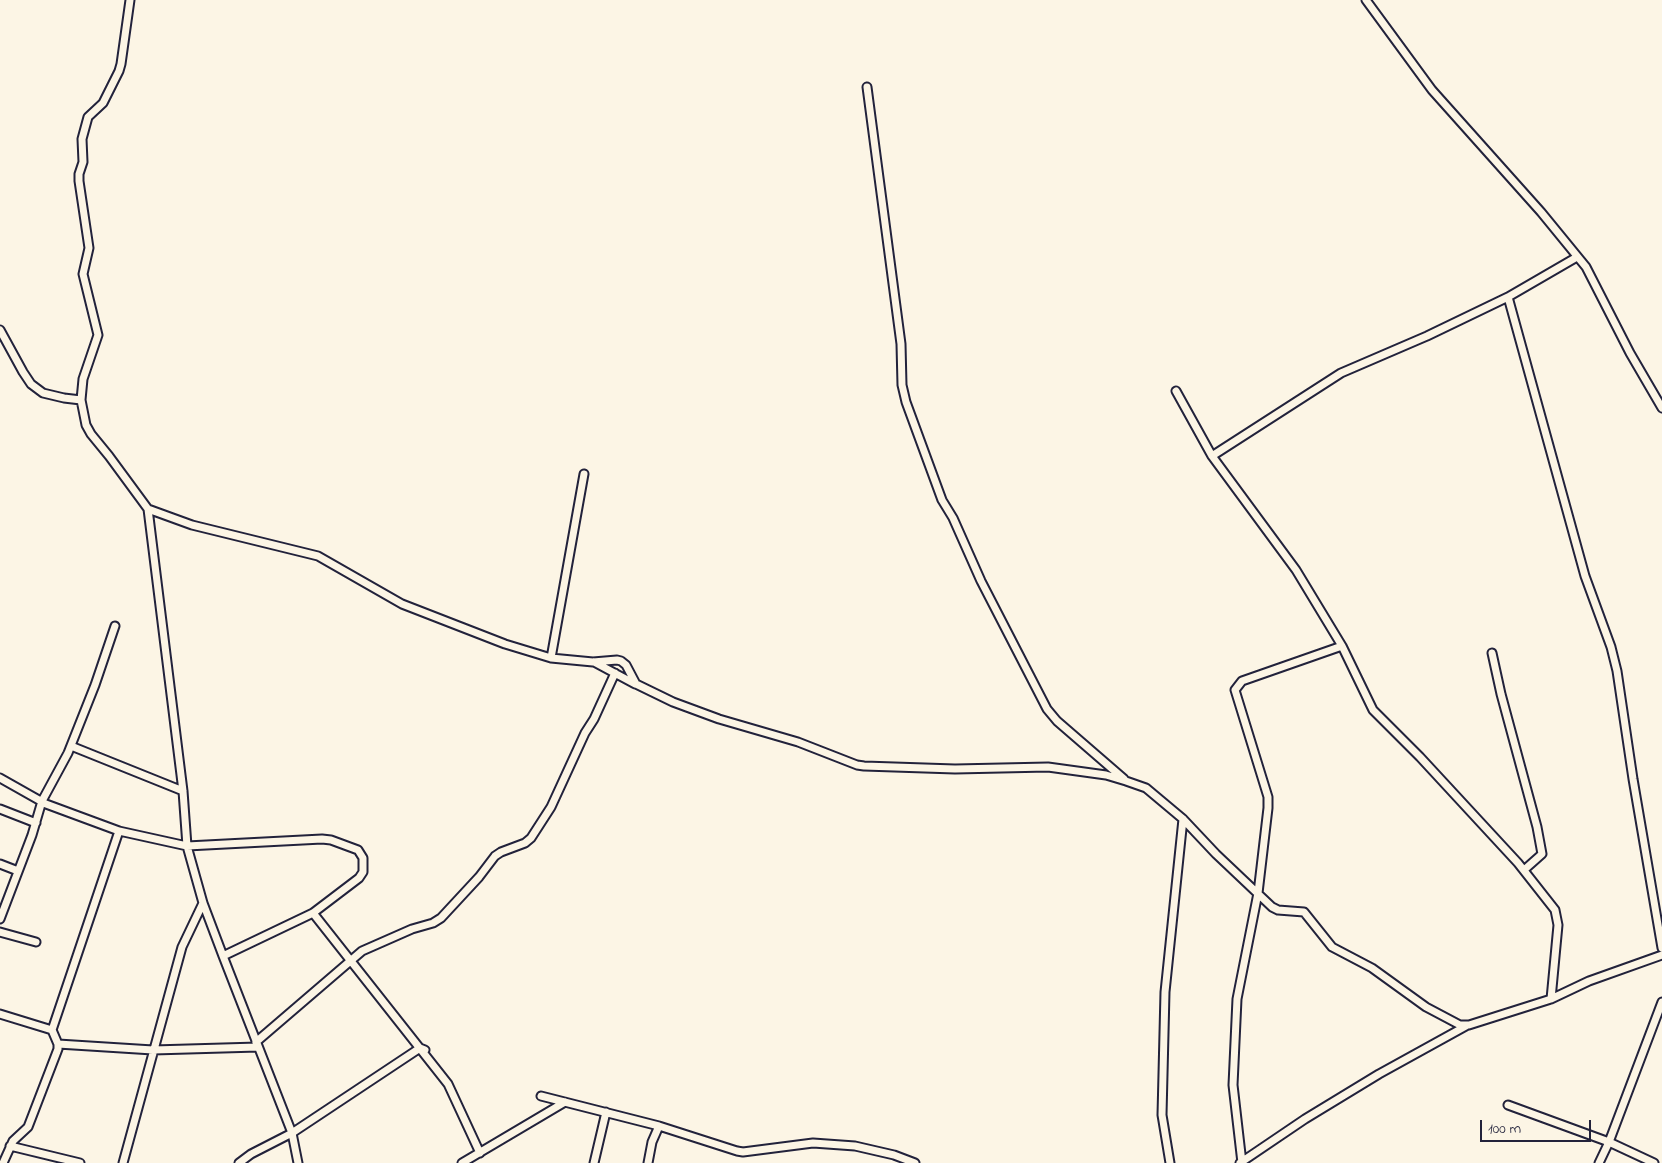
<!DOCTYPE html>
<html>
<head>
<meta charset="utf-8">
<style>
  body { margin:0 }
  #map { position:relative; width:1662px; height:1163px; overflow:hidden; background:#fcf5e5; font-family:"Indie Flower",sans-serif }
  canvas { display:block }
  .scale { position:absolute; left:1480px; top:1120px; width:111px; height:22px; box-sizing:border-box; border:2px solid #22223b; border-top:0; padding-left:6px; font-size:15px; line-height:18px; white-space:nowrap; color:#22223b; -webkit-text-stroke:4px #fcf5e5; paint-order:stroke }
</style>
</head>
<body>
<div id="map">
<canvas width="1662" height="1163"></canvas>
<div class="scale">100 m</div>
</div>
<script>
const context = document.querySelector('canvas').getContext('2d');
context.lineJoin = 'round';
const toPath = rows => new Path2D(rows.map(r => 'M' + r).join(''));
function stroke(path, color, width, dash) { context.strokeStyle = color; context.lineWidth = width; context.lineCap = dash ? 'butt' : 'round'; context.setLineDash(dash || []); context.stroke(path); }
const street = toPath([
  [130,0,121,64,119,71,103,103,88,117,82,139,83,162,79,174,79,181,89,248,83,274,98,335,83,379,81,400,86,425,91,434,109,456,148,509,183,791,187,846,203,903,223,956,292,1133,298,1163],
  [1366,0,1432,90,1541,212,1586,267,1630,353,1662,408],
  [867,87,901,344,902,385,906,402,942,500,953,518,981,581,1047,709,1057,721,1124,779],
  [1577,257,1508,297,1585,576,1611,647,1617,671,1633,779,1662,948],
  [0,330,23,372,31,384,43,393,64,398,81,400],
  [1176,391,1212,456,1296,570,1342,646,1373,710,1420,757,1518,863,1555,910,1558,925,1551,999],
  [1212,456,1341,373,1427,336,1508,297],
  [148,509,192,525,318,556,402,604,505,644,551,658,593,662,617,660,621,661,626,665,636,684,673,702,719,719,798,742,857,765,864,766,955,769,1048,767,1106,775,1126,781,1146,788,1183,819,1216,854,1272,907,1278,910,1304,912,1332,947,1372,968,1426,1007,1460,1025,1469,1025,1551,999,1589,981,1662,955],
  [1492,653,1501,694,1537,827,1542,854,1524,870],
  [551,658,584,474],
  [594,662,635,684],
  [71,746,183,791],
  [0,778,46,804,119,831,187,846,322,839,331,840,358,850,363,858,363,872,359,878,313,913,223,956],
  [0,809,36,823],
  [0,864,18,871],
  [313,913,448,1084,480,1153],
  [0,919,32,835,42,801,68,753,95,685,115,626],
  [0,932,36,942],
  [0,1014,52,1030],
  [256,1042,362,951,412,929,433,923,441,918,479,877,495,856,501,852,525,843,531,838,551,807,585,733,594,719,615,673],
  [58,1044,153,1050,258,1047],
  [541,1096,659,1126,737,1151,743,1152,813,1143,855,1146,894,1155,915,1163],
  [1508,1105,1609,1142,1654,1163],
  [10,1146,80,1163],
  [3,1163,13,1141,28,1127,58,1049,58,1044,52,1030,119,831],
  [123,1163,182,947,203,903],
  [239,1163,251,1154,292,1133,420,1048,425,1050],
  [462,1163,565,1102],
  [594,1163,606,1112],
  [648,1163,652,1142,659,1126],
  [1170,1163,1162,1115,1165,992,1183,819],
  [1240,1163,1305,1119,1379,1074,1466,1026],
  [1242,1163,1233,1085,1237,999,1258,893,1268,808,1268,797,1235,690,1242,681,1342,646],
  [1599,1163,1609,1142,1662,1002]
]);
stroke(street, '#22223b', 11);
stroke(street, '#fcf5e5', 7);
</script>
</body>
</html>
